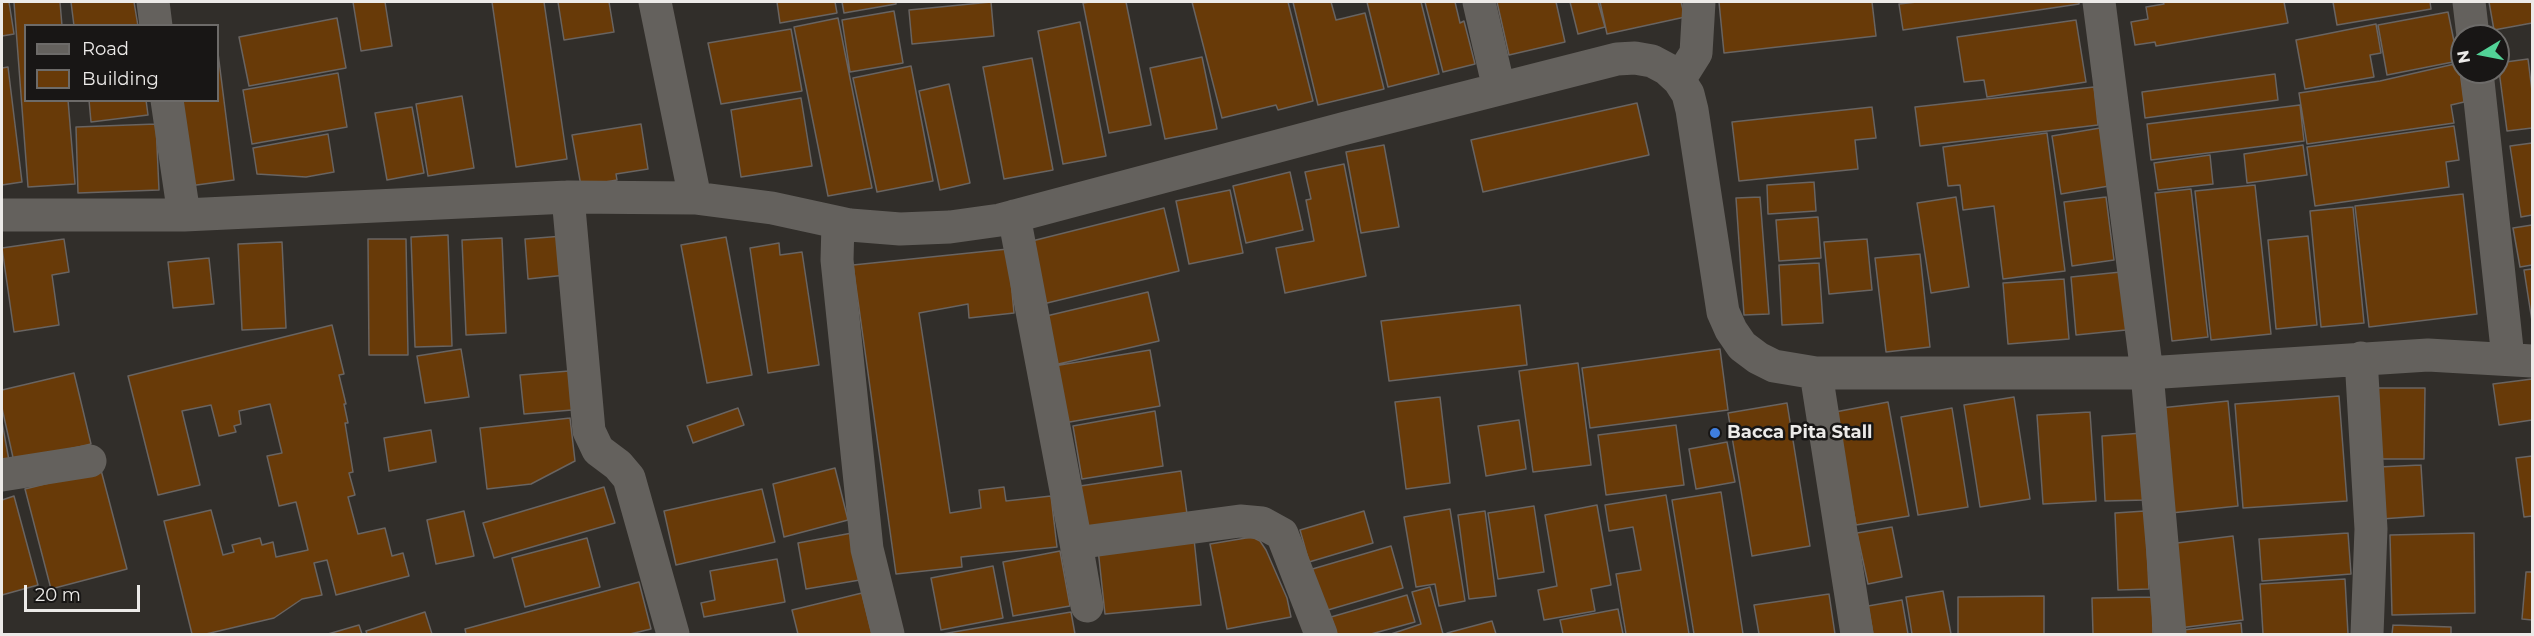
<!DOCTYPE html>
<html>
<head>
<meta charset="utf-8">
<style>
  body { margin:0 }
  #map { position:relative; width:2534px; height:636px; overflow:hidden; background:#312e2a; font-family:Montserrat,sans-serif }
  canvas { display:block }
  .frame { position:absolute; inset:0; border:3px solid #eceae8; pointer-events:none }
  .legend { position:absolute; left:24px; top:24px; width:195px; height:78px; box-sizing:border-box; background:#181615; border:2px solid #6d6b69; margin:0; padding:8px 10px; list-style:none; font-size:18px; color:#eceae8 }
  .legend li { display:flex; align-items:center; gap:12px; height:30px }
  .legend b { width:30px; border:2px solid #6d6b69 }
  .north { position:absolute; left:2450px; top:24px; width:60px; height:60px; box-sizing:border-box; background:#181615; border:2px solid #6d6b69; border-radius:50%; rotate:260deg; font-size:16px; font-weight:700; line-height:24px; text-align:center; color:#eceae8 }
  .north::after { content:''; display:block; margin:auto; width:21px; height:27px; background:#52d397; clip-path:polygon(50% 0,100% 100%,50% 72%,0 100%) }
  .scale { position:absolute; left:24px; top:585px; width:116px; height:27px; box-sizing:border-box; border:3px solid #eceae8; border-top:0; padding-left:8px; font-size:18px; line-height:21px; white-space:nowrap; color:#eceae8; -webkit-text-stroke:4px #181615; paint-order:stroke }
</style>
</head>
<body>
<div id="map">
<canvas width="2534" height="636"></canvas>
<div class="frame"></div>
<ul class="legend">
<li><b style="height:8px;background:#64615d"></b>Road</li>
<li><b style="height:16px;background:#683a08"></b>Building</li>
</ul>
<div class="north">N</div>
<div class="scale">20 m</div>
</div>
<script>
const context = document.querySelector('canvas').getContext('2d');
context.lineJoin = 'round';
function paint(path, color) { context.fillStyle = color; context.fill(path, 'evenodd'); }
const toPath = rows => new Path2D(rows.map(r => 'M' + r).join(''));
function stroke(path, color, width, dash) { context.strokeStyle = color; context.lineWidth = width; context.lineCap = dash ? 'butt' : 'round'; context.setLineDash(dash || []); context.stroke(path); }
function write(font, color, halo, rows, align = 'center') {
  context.font = font + ' Montserrat,sans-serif'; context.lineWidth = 5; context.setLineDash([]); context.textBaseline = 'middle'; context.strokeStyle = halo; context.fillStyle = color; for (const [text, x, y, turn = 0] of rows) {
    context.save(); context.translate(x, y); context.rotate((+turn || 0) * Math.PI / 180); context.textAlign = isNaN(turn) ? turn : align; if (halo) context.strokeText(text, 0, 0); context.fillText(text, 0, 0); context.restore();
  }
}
const building = toPath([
  [2,2,9,2,14,34,2,36,2,2],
  [14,2,60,2,62,26,26,26,26,100,68,100,75,184,28,187,14,2],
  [71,2,134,2,138,26,74,26,71,2],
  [353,2,385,2,392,46,361,51,353,2],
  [492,2,544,2,567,159,516,167,492,2],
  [558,2,609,2,614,32,564,40,558,2],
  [777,2,835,2,837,13,780,23,777,2],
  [842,2,896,2,896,4,844,13,842,2],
  [991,2,994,36,912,44,909,10,991,2],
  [1090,2,1126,2,1151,125,1109,133,1083,3,1090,2],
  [1192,2,1288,2,1313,101,1278,110,1276,105,1222,118,1192,2],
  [1293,2,1331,2,1336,20,1365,13,1384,89,1318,105,1293,2],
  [1367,2,1421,2,1439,74,1388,87,1367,2],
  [1425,2,1455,2,1460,23,1464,21,1475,64,1443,72,1425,2],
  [1497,2,1556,2,1565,42,1509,55,1497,2],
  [1570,2,1598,2,1605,27,1578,34,1570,2],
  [1600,2,1681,2,1685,17,1607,34,1600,2],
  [1719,2,1872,2,1876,36,1724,53,1719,2],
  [1917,2,2079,2,2079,4,1903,30,1899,4,1917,2],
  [2163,2,2284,2,2288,23,2156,46,2155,42,2135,45,2131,22,2148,19,2146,7,2164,4,2163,2],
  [2333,2,2430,2,2431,9,2337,25,2333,2],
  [2489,2,2532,2,2532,23,2494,30,2489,2],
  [894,11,903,63,850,72,842,20,894,11],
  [2448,12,2458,61,2387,75,2378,25,2448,12],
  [337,18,346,68,249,86,239,37,337,18],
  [838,18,872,188,828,196,794,27,838,18],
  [2076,20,2086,82,1987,97,1984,80,1964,82,1957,37,2076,20],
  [1080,22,1106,156,1063,164,1038,31,1080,22],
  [2376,24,2381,53,2370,55,2374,77,2305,89,2296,40,2376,24],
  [791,29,802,91,721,104,708,43,791,29],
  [218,53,234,180,189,186,178,100,218,100,218,53],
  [1202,57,1217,129,1165,139,1150,68,1202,57],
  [1032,58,1053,170,1004,179,983,67,1032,58],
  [2528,59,2532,91,2532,128,2507,131,2498,63,2528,59],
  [2459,63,2464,102,2451,105,2454,123,2307,144,2299,93,2380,81,2459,63],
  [911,66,933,181,877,192,853,78,911,66],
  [8,67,22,182,2,185,2,68,8,67],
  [338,73,347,127,252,144,243,90,338,73],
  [2275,74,2278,100,2145,118,2142,92,2275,74],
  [949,84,970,183,940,190,919,91,949,84],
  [2094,87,2098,125,1920,146,1915,107,2094,87],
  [462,96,474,168,428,176,416,104,462,96],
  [801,98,812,166,741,177,731,110,801,98],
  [89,100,146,100,148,115,91,122,89,100],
  [1637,103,1649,155,1483,192,1471,140,1637,103],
  [2300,105,2304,141,2151,160,2147,124,2300,105],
  [412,107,424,173,387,180,375,113,412,107],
  [1872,107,1876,138,1855,140,1858,169,1739,181,1732,122,1872,107],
  [156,124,159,190,78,193,76,127,156,124],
  [641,124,648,169,616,174,617,180,581,186,572,135,641,124],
  [2454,126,2459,160,2446,162,2449,187,2315,206,2307,147,2454,126],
  [2100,128,2109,186,2061,194,2052,136,2100,128],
  [2047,133,2065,271,2003,279,1994,206,1963,210,1960,185,1948,186,1943,147,2047,133],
  [328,134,334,172,306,177,257,174,253,148,328,134],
  [2532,143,2532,215,2521,217,2510,146,2532,143],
  [1384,145,1399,227,1361,233,1346,152,1384,145],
  [2303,145,2307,175,2247,183,2244,154,2303,145],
  [2210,155,2213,184,2158,190,2154,163,2210,155],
  [1344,164,1366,276,1285,293,1276,248,1314,241,1306,200,1311,199,1305,172,1344,164],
  [1290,172,1303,230,1246,243,1233,186,1290,172],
  [1814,182,1816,211,1768,214,1767,185,1814,182],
  [2255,185,2271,334,2211,340,2195,191,2255,185],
  [2191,189,2208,337,2172,341,2155,193,2191,189],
  [1230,190,1243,253,1189,264,1176,201,1230,190],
  [2463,194,2477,314,2369,327,2355,206,2463,194],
  [1760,197,1769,314,1744,315,1736,198,1760,197],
  [1956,197,1969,287,1931,293,1917,203,1956,197],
  [2106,197,2114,260,2072,266,2064,202,2106,197],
  [2353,207,2364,323,2321,327,2310,211,2353,207],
  [1164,208,1179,271,1043,304,1028,242,1164,208],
  [1818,217,1821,258,1779,261,1776,220,1818,217],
  [2532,225,2532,265,2520,267,2513,228,2532,225],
  [448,235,452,346,415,347,411,237,448,235],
  [563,236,566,275,528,279,525,239,563,236],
  [2308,236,2317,325,2276,329,2268,240,2308,236],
  [726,237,752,375,707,383,681,245,726,237],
  [502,238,506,333,466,335,462,240,502,238],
  [64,239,69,272,52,275,59,325,14,332,2,248,64,239],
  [368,239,406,239,408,355,369,355,368,239],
  [1867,239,1872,290,1829,294,1824,242,1867,239],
  [282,242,286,328,242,330,238,244,282,242],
  [779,243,780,255,802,252,819,365,768,373,750,248,779,243],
  [1008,249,1014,313,969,318,968,304,919,313,950,513,981,508,979,490,1004,487,1006,501,1051,496,1057,547,961,557,962,567,896,574,853,265,1008,249],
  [1920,254,1930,347,1886,352,1875,258,1920,254],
  [209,258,214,304,173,308,168,262,209,258],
  [1819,263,1823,323,1782,325,1779,265,1819,263],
  [2532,269,2532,321,2524,270,2532,269],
  [2121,272,2126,330,2076,335,2071,277,2121,272],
  [2064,279,2069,339,2008,344,2003,283,2064,279],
  [1148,292,1159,341,1054,365,1042,317,1148,292],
  [1520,305,1527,365,1389,381,1381,321,1520,305],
  [332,325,344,374,339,375,346,404,344,404,348,423,345,423,353,472,349,473,355,495,348,497,358,534,385,528,392,556,403,553,409,576,336,595,327,560,314,563,322,595,302,599,274,618,206,634,192,634,164,521,211,510,223,555,234,552,232,545,260,538,262,545,273,542,276,557,308,550,296,502,279,506,267,456,282,453,270,404,239,411,241,424,234,426,236,432,219,436,211,405,182,411,200,485,158,495,128,376,332,325],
  [461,349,469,397,425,403,417,356,461,349],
  [1720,349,1728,410,1590,428,1582,368,1720,349],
  [1150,350,1160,406,1064,423,1054,366,1150,350],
  [1578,363,1591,465,1533,472,1519,371,1578,363],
  [569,371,572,410,524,414,520,375,569,371],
  [74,373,91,444,14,462,2,408,2,390,74,373],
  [2532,379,2532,420,2499,425,2493,384,2532,379],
  [2378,388,2425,388,2424,459,2377,459,2378,388],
  [2339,396,2347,501,2243,508,2235,404,2339,396],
  [1440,397,1450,483,1406,489,1395,402,1440,397],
  [2014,397,2030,499,1980,507,1964,405,2014,397],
  [2228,401,2238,506,2171,513,2160,408,2228,401],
  [1888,402,1909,516,1856,525,1835,412,1888,402],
  [1787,403,1810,546,1752,556,1728,413,1787,403],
  [738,408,744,425,693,443,687,426,738,408],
  [1952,408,1968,507,1918,515,1901,417,1952,408],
  [1155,411,1163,466,1082,479,1073,426,1155,411],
  [2090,412,2096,501,2043,504,2037,415,2090,412],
  [570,418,575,461,531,484,487,489,480,428,570,418],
  [1519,420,1526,469,1486,476,1478,426,1519,420],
  [2,422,10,466,2,468,2,422],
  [1676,425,1684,485,1606,495,1598,435,1676,425],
  [431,430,436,462,389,471,384,438,431,430],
  [2143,433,2146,500,2105,501,2102,436,2143,433],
  [1727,442,1735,482,1696,489,1689,449,1727,442],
  [2532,456,2532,516,2524,517,2516,458,2532,456],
  [2421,465,2424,516,2381,519,2378,467,2421,465],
  [835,468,848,520,784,537,773,484,835,468],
  [101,470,127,569,51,589,25,489,101,470],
  [1181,471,1187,514,1086,528,1080,486,1181,471],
  [604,487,615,523,494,558,483,523,604,487],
  [762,489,775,542,676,565,664,511,762,489],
  [1721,492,1743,634,1694,634,1672,500,1721,492],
  [1666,495,1689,634,1626,634,1616,574,1641,570,1633,527,1609,531,1605,505,1666,495],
  [14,496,38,585,2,595,2,500,14,496],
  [1597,505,1611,585,1591,589,1595,611,1544,620,1538,590,1557,586,1545,515,1597,505],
  [1534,506,1544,572,1498,579,1488,513,1534,506],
  [1450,509,1465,601,1439,606,1435,584,1416,587,1404,517,1450,509],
  [464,511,474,556,436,564,427,520,464,511],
  [1364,511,1373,543,1309,562,1300,530,1364,511],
  [1485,511,1496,596,1469,599,1458,515,1485,511],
  [2145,511,2149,589,2118,590,2115,513,2145,511],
  [1892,527,1902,577,1868,584,1857,533,1892,527],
  [852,533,860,580,806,589,798,543,852,533],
  [2348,533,2351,574,2262,581,2259,539,2348,533],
  [2474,533,2475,613,2392,615,2390,535,2474,533],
  [2233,536,2243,620,2179,628,2169,544,2233,536],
  [1252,537,1260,541,1266,550,1287,598,1291,617,1227,629,1210,544,1252,537],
  [587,538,600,587,525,607,512,558,587,538],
  [1194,539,1201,605,1105,614,1098,549,1194,539],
  [1391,546,1403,588,1321,612,1309,570,1391,546],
  [1060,551,1070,606,1013,616,1003,562,1060,551],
  [777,559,785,602,704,617,701,603,715,600,710,571,777,559],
  [993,566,1003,618,941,630,931,578,993,566],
  [2526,572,2532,572,2532,620,2522,619,2526,572],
  [2345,579,2348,634,2263,634,2260,584,2345,579],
  [639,582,651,629,630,634,466,634,465,629,639,582],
  [1430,587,1443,634,1391,634,1421,624,1412,592,1430,587],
  [1943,591,1951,634,1912,634,1906,597,1943,591],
  [862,593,872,634,798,634,792,610,862,593],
  [1829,594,1835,634,1759,634,1754,605,1829,594],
  [1407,595,1415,622,1371,634,1337,634,1331,617,1407,595],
  [2044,596,2044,634,1958,634,1958,597,2044,596],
  [2152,597,2153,634,2093,634,2092,598,2152,597],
  [1902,600,1908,634,1873,634,1868,606,1902,600],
  [1618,609,1623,634,1563,634,1560,620,1618,609],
  [425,612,432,634,367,634,366,631,425,612],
  [1071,612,1075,634,942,634,1071,612],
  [1492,621,1496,634,1447,634,1447,633,1492,621],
  [2241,623,2242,634,2175,634,2175,631,2241,623],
  [359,625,362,634,328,634,359,625],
  [2393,625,2451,627,2451,634,2392,634,2393,625]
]);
const minor = toPath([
  [153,2,156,26],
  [655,2,695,198],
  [1479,2,1499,89],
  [2099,2,2147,373,2170,634],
  [2469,2,2473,36],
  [2477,72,2508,358],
  [1679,80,1696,53,1699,2],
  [167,100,184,215],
  [568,197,589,431,598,450,618,465,629,478,673,634],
  [2,215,184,215,568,197,695,198,772,208,850,225,900,229,950,227,1000,220,1346,128,1617,59,1635,58,1652,61,1667,69,1679,80,1688,94,1692,110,1723,312,1731,330,1742,346,1758,358,1774,366,1816,373,2147,373,2428,355,2532,361],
  [1014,216,1076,543,1240,521,1262,523,1282,534,1321,634],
  [838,223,837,260,867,549,888,634],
  [2361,358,2371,529,2367,634],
  [1816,373,1857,634],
  [2,475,90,461],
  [1076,543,1087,606]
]);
const markers = [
  [1715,433,6,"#3f7fe0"]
];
const poiNames = [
  ["Bacca Pita Stall",1727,433]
];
paint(building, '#683a08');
stroke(building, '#696461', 1.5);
stroke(minor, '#64615d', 33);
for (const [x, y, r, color] of markers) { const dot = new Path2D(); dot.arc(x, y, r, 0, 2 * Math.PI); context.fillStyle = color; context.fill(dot); stroke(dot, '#181615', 2); }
write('bold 18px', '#eceae8', '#181615', poiNames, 'left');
</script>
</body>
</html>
